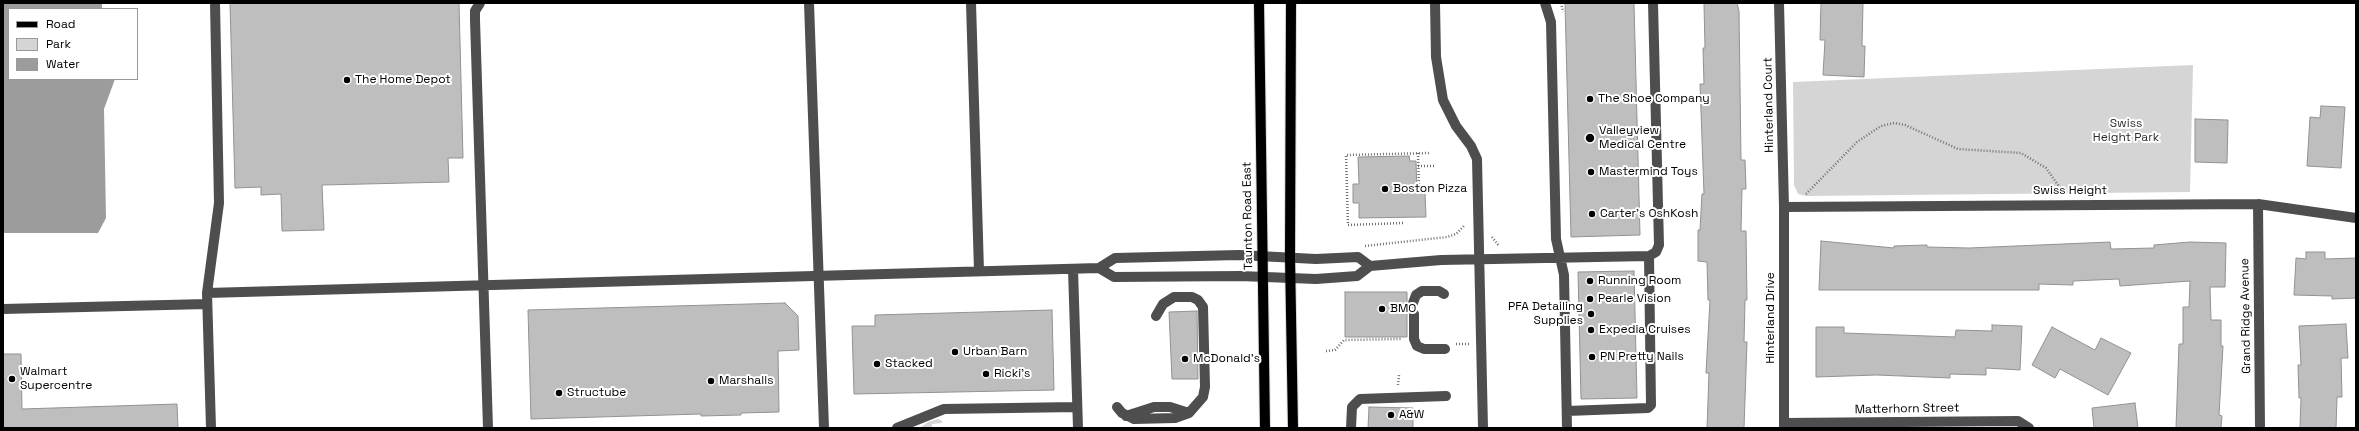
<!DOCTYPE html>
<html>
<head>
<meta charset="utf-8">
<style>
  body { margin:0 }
  #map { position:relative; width:2359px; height:431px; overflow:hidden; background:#fff; font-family:"Space Grotesk",sans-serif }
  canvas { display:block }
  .frame { position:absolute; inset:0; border:4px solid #000; pointer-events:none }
  .legend { position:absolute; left:8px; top:8px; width:130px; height:72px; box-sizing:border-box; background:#fff; border:1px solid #999; margin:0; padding:5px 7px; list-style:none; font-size:12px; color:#000 }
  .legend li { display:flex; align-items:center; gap:8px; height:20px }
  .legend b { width:20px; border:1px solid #999 }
</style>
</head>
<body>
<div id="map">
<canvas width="2359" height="431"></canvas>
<div class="frame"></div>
<ul class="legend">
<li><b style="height:5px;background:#000"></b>Road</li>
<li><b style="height:11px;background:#d5d5d5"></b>Park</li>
<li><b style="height:11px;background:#9c9c9c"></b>Water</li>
</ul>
</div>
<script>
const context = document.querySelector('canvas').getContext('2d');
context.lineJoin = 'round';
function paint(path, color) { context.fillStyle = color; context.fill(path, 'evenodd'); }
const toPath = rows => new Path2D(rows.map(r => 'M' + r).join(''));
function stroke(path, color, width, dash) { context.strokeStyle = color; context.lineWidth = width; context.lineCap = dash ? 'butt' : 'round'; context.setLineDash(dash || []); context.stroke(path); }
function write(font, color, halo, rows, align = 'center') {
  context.font = font + ' "Space Grotesk",sans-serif'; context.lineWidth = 4; context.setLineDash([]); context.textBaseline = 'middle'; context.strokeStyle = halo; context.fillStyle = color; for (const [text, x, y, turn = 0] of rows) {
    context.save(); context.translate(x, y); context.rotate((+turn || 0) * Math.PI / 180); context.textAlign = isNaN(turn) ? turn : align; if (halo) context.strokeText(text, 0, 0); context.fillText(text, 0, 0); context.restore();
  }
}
const green = toPath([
  [2193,65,2190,192,1806,196,1798,194,1794,185,1793,82],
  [938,419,942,421,942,423,932,424,932,428,920,428,928,422]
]);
const water = toPath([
  [3,3,102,3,102,9,9,9,9,79,115,79,104,109,106,218,98,233,3,233]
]);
const building = toPath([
  [230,3,459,3,463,158,448,158,449,182,322,185,324,230,282,231,281,194,261,195,261,187,235,188,230,3],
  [1565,3,1634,3,1640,235,1571,237,1565,3],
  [1704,3,1737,3,1739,11,1741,160,1745,160,1746,189,1742,189,1741,231,1746,231,1747,300,1745,300,1744,342,1747,342,1744,428,1707,428,1709,373,1706,373,1710,300,1708,300,1707,262,1698,261,1698,230,1700,230,1702,194,1704,194,1700,84,1704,84,1703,48,1705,48,1704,3],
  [1821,3,1863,3,1862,46,1865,46,1864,77,1823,75,1825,40,1820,40,1821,3],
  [2321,106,2345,107,2341,168,2307,166,2310,117,2320,118,2321,106],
  [2195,119,2228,120,2227,163,2195,162,2195,119],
  [1409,156,1410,161,1416,161,1417,193,1425,193,1426,217,1359,218,1359,203,1353,203,1353,184,1359,184,1358,157,1409,156],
  [1821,241,1894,248,1894,246,1927,245,1927,247,1969,248,2110,242,2111,249,2154,248,2154,245,2190,242,2226,243,2225,287,2210,287,2211,320,2221,320,2221,346,2223,346,2219,415,2222,416,2221,428,2176,428,2179,344,2183,344,2183,307,2189,307,2190,281,2120,286,2119,279,2073,281,2073,285,2039,284,2039,290,1819,290,1821,241],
  [2306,252,2325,252,2325,259,2356,258,2356,298,2332,299,2332,296,2294,295,2296,258,2306,259,2306,252],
  [1634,271,1637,398,1581,399,1578,272,1634,271],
  [1345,292,1407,292,1407,337,1345,337,1345,292],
  [785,303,798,316,799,350,778,351,779,412,741,413,741,415,701,416,701,414,531,419,528,310,785,303],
  [1052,310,1054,390,854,394,852,326,875,326,875,315,1052,310],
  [1197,311,1198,379,1172,379,1169,312,1197,311],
  [2346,324,2348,358,2341,358,2342,397,2337,397,2336,428,2300,428,2301,398,2299,398,2298,365,2301,365,2299,326,2346,324],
  [1992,325,2022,326,2020,370,1986,368,1986,375,1950,374,1950,378,1877,375,1816,377,1816,327,1844,327,1844,333,1955,337,1956,330,1992,331,1992,325],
  [2052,327,2095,350,2101,338,2131,353,2108,395,2060,369,2055,378,2032,365,2052,327],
  [3,354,21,354,22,409,177,404,178,428,3,428,3,354],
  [2135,403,2138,428,2094,428,2092,408,2135,403],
  [1369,407,1413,408,1413,428,1368,428,1369,407]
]);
const path = toPath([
  [1561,3,1563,12],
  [1418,153,1419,191,1425,191],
  [1418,166,1434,166],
  [1806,194,1857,142,1881,126,1894,123,1905,125,1958,149,2021,153,2046,168,2063,192],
  [1403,223,1348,225,1346,155,1430,153],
  [1492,237,1499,246],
  [1365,246,1447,237,1456,234,1465,225],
  [1456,344,1469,344],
  [1326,351,1335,350,1344,340,1401,339],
  [1398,385,1399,375]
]);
const minor = toPath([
  [480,3,475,11,475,20,488,428],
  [809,3,824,428],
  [971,3,979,271],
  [1435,3,1436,57,1443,100,1456,126,1471,146,1477,159,1483,428],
  [1545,3,1551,22,1556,239,1564,275,1567,428],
  [1779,3,1784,207,1784,428],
  [2258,204,2260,428],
  [1784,207,2258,204,2356,218],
  [1099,268,1115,258,1239,255,1316,259,1358,257,1370,266],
  [1073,269,1078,428],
  [207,293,1099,268,1114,277,1240,276,1316,279,1357,276,1370,266,1441,260,1649,256,1656,252,1659,245,1653,3],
  [1413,303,1416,295,1422,291,1439,291,1444,294],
  [3,309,207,304],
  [1414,314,1414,339,1417,346,1424,349,1445,349],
  [1117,407,1122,413,1134,419,1175,418,1189,413,1203,397,1205,387,1203,307,1198,300,1192,297,1174,297,1163,304,1156,316],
  [1567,411,1648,408,1651,405,1649,256],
  [1126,416,1154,407,1170,407,1189,413],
  [1784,423,2018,421,2029,428],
  [211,428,207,293,219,203,215,3],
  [897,428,944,409,1077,407],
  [1351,428,1352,407,1360,399,1446,396]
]);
const major = toPath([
  [1259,3,1265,428],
  [1291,3,1290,257,1293,428]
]);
const markers = [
  [347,80,4,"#000"],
  [1590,99,4,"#000"],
  [1590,138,5,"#000"],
  [1591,172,4,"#000"],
  [1385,189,4,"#000"],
  [1592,214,4,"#000"],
  [1590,281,4,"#000"],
  [1590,299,4,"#000"],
  [1382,309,4,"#000"],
  [1591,314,4,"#000"],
  [1591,330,4,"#000"],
  [955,352,4,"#000"],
  [1592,357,4,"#000"],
  [1185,359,4,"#000"],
  [877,364,4,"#000"],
  [986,374,4,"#000"],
  [12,379,4,"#000"],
  [711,381,4,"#000"],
  [559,393,4,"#000"],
  [1391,415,4,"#000"]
];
const poiNames = [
  ["The Home Depot",355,80],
  ["The Shoe Company",1598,99],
  ["Valleyview",1599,131],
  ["Medical Centre",1599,145],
  ["Mastermind Toys",1599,172],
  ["Boston Pizza",1393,189],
  ["Carter's OshKosh",1600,214],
  ["Running Room",1598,281],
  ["Pearle Vision",1598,299],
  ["PFA Detailing",1583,307,"right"],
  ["Supplies",1583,321,"right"],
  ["BMO",1390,309],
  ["Expedia Cruises",1599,330],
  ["Urban Barn",963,352],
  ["PN Pretty Nails",1600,357],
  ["McDonald's",1193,359],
  ["Stacked",885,364],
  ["Walmart",20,372],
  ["Supercentre",20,386],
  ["Ricki's",994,374],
  ["Marshalls",719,381],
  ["Structube",567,393],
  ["A&W",1399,415]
];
const streetNames = [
  ["Hinterland Court",1769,105,-91],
  ["Swiss Height",2070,191],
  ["Taunton Road East",1248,216,-91],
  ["Grand Ridge Avenue",2246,316,-91],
  ["Hinterland Drive",1771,318,-90],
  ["Matterhorn Street",1907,409,-1]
];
const parkNames = [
  ["Swiss",2126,124],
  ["Height Park",2126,138]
];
paint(green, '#d5d5d5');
paint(water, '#9c9c9c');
paint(building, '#bebebe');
stroke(building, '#929292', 1);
stroke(major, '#dbdbdb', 12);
stroke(path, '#707070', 2.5, [1, 2]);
stroke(minor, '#4e4e4e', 10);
stroke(major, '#000', 10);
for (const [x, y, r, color] of markers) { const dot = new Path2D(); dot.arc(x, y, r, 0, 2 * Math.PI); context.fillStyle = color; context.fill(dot); stroke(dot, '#fff', 1.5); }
write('12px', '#000', '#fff', poiNames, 'left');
write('12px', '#000', '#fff', streetNames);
write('12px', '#2c2c2c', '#fff', parkNames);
</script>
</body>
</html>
